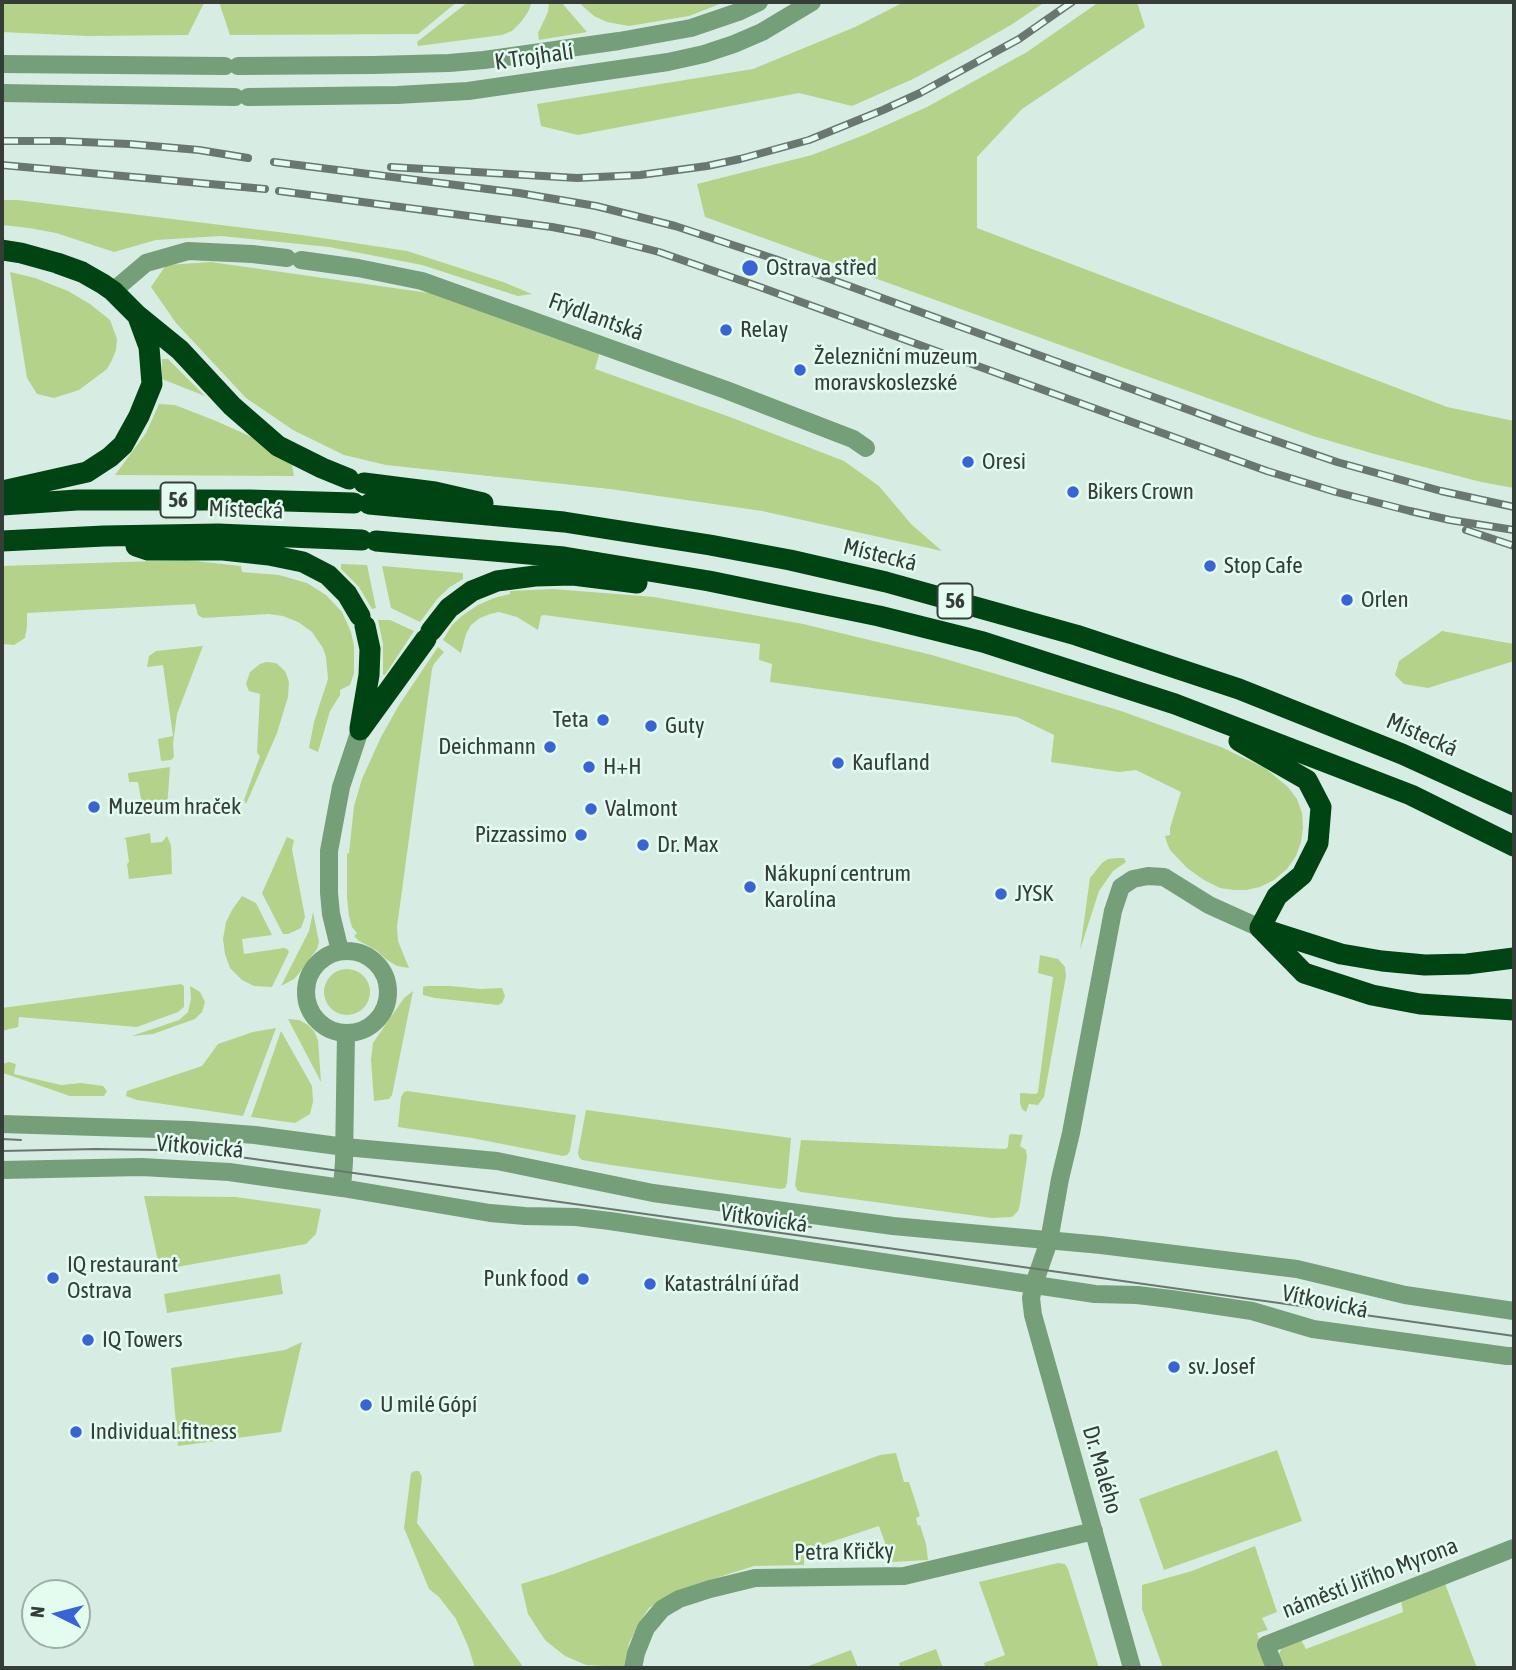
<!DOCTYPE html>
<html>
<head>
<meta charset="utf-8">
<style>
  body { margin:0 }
  #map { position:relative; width:1516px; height:1670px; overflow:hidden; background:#d7ede3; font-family:"Asap Condensed",sans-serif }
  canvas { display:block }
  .frame { position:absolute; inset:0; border:4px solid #353d39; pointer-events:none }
  .north { position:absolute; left:21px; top:1579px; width:70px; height:70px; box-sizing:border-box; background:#e4fbf0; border:2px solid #9eafa7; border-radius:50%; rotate:276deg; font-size:19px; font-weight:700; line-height:28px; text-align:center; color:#353d39 }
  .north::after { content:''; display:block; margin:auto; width:24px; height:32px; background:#3964d5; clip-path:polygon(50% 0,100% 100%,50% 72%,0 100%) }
</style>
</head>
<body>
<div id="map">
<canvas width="1516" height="1670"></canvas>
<div class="frame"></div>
<div class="north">N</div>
</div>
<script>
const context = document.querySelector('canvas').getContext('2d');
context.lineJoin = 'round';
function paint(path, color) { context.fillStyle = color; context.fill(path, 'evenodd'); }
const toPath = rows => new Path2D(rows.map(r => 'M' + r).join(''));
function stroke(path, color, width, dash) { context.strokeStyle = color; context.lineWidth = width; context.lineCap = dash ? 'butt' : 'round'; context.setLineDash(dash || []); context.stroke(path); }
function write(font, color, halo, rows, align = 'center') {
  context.font = font + ' "Asap Condensed",sans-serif'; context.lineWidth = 5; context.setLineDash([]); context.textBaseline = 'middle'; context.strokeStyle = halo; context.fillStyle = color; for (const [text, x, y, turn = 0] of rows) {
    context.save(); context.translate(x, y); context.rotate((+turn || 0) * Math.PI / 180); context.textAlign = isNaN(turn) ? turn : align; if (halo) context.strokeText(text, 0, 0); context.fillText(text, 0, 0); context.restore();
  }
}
const green = toPath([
  [2,2,204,2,204,3,188,35,87,36,2,32],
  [219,2,457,2,418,34,230,35],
  [468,2,532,2,528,12,521,22,512,31,502,35,418,46,417,42],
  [549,2,561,2,587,32,539,40,538,33,548,12],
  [578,2,725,2,689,16,629,26,607,22,594,16],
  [904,2,1045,2,1011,25,967,50,913,79,852,106,799,93,578,135,541,126,537,104,753,69,855,27],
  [1099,2,1137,2,1145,27,1022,109,977,157,977,228,1447,407,1514,421,1514,488,1481,482,1378,455,1313,436,705,217,697,184,812,155,864,135,927,107,1027,52],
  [2,200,18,200,302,235,407,251,503,282,532,294,518,296,422,265,329,247,221,236,156,240,114,252,56,233,29,228,2,225],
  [211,262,429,293,600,351,595,369,730,417,844,461,879,486,911,524,942,551,762,511,610,489,386,465,344,455,293,430,246,398,176,323,151,287,166,265],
  [10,272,35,278,68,291,90,304,110,320,117,339,116,350,112,360,107,369,79,390,54,398,37,394,27,378],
  [162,359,168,359,205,396,162,379],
  [159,404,175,405,216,421,254,438,292,465,294,476,115,475,146,433],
  [186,560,241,566,242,572,279,575,307,583,326,595,342,612,351,632,354,646,354,673,350,685,340,690,340,695,330,711,318,752,309,748,314,722,328,679,326,657,323,648,312,632,298,622,283,616,269,614,203,618,198,615,195,604,27,613,27,627,25,638,14,645,2,644,2,566],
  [341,564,367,565,376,608,372,609,359,587,341,569],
  [382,566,463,573,463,579,450,587,438,598,420,622,391,608],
  [553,589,654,597,803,624,932,655,1121,711,1221,747,1265,768,1288,787,1297,799,1302,813,1303,827,1301,842,1296,856,1287,869,1274,880,1260,887,1246,890,1234,890,1220,888,1204,880,1187,868,1170,850,1167,843,1165,836,1170,835,1170,828,1181,792,1136,770,1119,772,1051,762,1054,735,1017,717,770,682,772,664,759,660,760,644,544,615,541,616,538,630,517,617,499,612,490,614,480,618,471,625,466,634,461,653,443,640,452,625,463,615,478,605,494,598,510,594,510,591],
  [378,620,390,620,414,631,385,675,383,675,383,644],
  [1442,631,1514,644,1514,661,1428,688,1404,684,1395,675,1399,661],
  [203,646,177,714,173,744,174,757,171,760,161,761,158,739,173,736,163,665,147,667,149,656,156,651],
  [438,647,444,652,434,664,432,669,397,927,398,941,409,968,397,966,387,960,376,950,359,941,354,936,357,933,352,927,349,916,347,897,347,854,349,853,354,806,362,779,381,737,399,705],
  [266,662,276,663,285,671,289,682,288,697,277,733,246,804,244,800,260,756,257,753,260,694,249,691,246,684,250,672,260,664],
  [170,767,167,809,144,816,138,782,129,782,128,773],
  [150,833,151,843,162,842,167,836,171,845,172,874,129,879,127,864,129,862,126,840,124,838],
  [287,837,294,840,292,849,305,917,301,928,288,934,283,934,262,893],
  [1118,858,1124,858,1126,862,1113,871,1099,891,1080,950,1090,878,1102,863,1108,859],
  [242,896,256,903,272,935,242,939,244,954,284,948,287,949,289,952,272,987,254,986,242,980,230,968,225,954,223,939,226,922,232,910],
  [313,912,319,942,317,949,300,972,294,979,281,986,309,931],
  [1040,955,1058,959,1065,967,1066,976,1044,1097,1038,1105,1029,1104,1026,1112,1022,1109,1020,1103,1020,1093,1036,1094,1038,1092,1053,977,1038,973],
  '324 992a23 23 0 1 1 46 0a23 23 0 1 1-46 0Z',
  [181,984,184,986,184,1007,178,1012,137,1027,19,1017,18,1027,2,1031,2,1008],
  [190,986,200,992,205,1002,202,1012,195,1019,153,1034,132,1036,179,1020,188,1012,191,999],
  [426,986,451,986,480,989,502,988,505,996,502,1003,498,1005,435,998,423,995,423,987],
  [413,991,392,1095,389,1099,374,1101,371,1060,373,1043,404,998],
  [288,1019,299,1020,308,1025,314,1031,318,1040,321,1082],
  [276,1028,243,1116,137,1100,126,1096,127,1091,202,1066,218,1044,253,1032],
  [281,1031,312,1086,313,1102,310,1114,295,1123,251,1117],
  [9,1062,16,1064,14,1074,61,1085,81,1083,103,1086,107,1091,104,1096,70,1096,3,1073,2,1075,2,1064],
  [407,1091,576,1115,570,1151,567,1155,563,1156,472,1138,398,1127,401,1097,404,1092],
  [586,1110,791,1138,787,1183,785,1188,780,1189,611,1165,582,1160,579,1157,578,1153],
  [1012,1134,1023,1135,1020,1146,1026,1150,1027,1157,1020,1204,1018,1211,1012,1217,992,1218,801,1192,797,1190,795,1185,801,1140,1005,1149,1008,1147,1009,1135],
  [144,1196,236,1197,321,1209,316,1234,306,1244,160,1270],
  [280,1274,283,1294,167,1313,164,1294],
  [302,1342,281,1432,178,1446,171,1368,285,1350],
  [1277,1450,1302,1521,1164,1570,1139,1499],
  [896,1453,904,1482,909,1482,920,1516,916,1518,918,1526,920,1525,926,1544,928,1560,892,1562,879,1526,804,1551,804,1565,754,1566,675,1591,649,1608,641,1620,629,1643,624,1667,586,1665,565,1656,545,1640,528,1614,521,1584,554,1574,880,1455],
  [415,1471,419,1471,422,1477,417,1523,524,1668,475,1668,468,1646,456,1619,439,1597,429,1589,404,1528,411,1473],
  [1255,1546,1277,1612,1262,1618,1268,1630,1257,1633,1268,1668,1163,1668,1142,1609,1142,1585,1192,1571],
  [1058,1563,1065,1564,1068,1569,1099,1668,984,1668,985,1667,984,1663,1005,1655,979,1582],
  [1444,1581,1477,1668,1278,1668,1277,1659,1283,1645,1300,1638,1306,1649,1403,1612,1401,1600],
  [936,1649,943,1668,894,1668,900,1666,899,1663],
  [851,1650,858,1668,804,1668,806,1667]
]);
const minor = toPath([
  [2,64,225,66],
  [238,66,373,65,449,63,484,60,619,41,691,28,738,12,759,2],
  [2,93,235,97],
  [248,97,397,95,468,91,668,62,704,54,734,44,762,32,812,2],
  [301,260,358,268,422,281,726,390,853,439,866,448],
  [113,291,146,263,188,251,252,254,287,258],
  [340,951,331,914,329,893,329,851,341,787,360,730],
  '306 992a41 41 0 1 1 82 0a41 41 0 1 1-82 0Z',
  [2,1124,190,1130,255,1135,345,1147,497,1161,653,1193,893,1226,1101,1245,1297,1269,1405,1295,1514,1311],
  [2,1170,142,1167,229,1172,342,1188,490,1213,525,1216,576,1217,610,1221,1095,1294,1137,1295,1171,1299,1252,1311,1313,1329,1507,1356,1514,1356],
  [342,1188,344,1162,346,1033],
  [633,1668,636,1653,646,1628,662,1609,679,1599,710,1589,755,1578,904,1576,1094,1531],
  [1132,1668,1033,1315,1031,1298,1034,1284,1049,1241,1060,1179,1071,1133,1113,911,1121,887,1133,879,1148,876,1164,877,1209,905,1260,928],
  [1275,1668,1266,1645,1514,1548]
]);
const highway = toPath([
  [2,250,21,253,57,263,82,272,103,284,113,291,137,315,180,350,232,406,278,446,322,468,349,479],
  [364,483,435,492,483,503],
  [2,491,87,472,110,457,123,445,139,416,152,384,149,347,138,317],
  [369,504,564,522,710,545,790,560,886,582,1076,635,1239,689,1402,754,1514,805],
  [2,505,77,500,250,500,354,503],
  [2,541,104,536,218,534,362,540],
  [376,541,564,557,709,581,879,616,983,642,1175,704,1411,795,1514,846],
  [136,546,148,550,223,550,269,555,303,562,328,575,347,594,360,616],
  [431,631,449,608,472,591,497,581,535,576,573,575,637,583],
  [360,728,369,675,370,649,365,626],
  [360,730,426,639],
  [1239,741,1307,780,1321,807,1318,843,1302,875,1277,896,1260,928],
  [1260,928,1304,973,1372,995,1420,1004,1514,1010],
  [1266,930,1341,954,1382,961,1425,965,1467,964,1514,958]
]);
const tram = toPath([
  [2,1139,21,1140],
  [2,1151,96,1149,159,1150,247,1158,1514,1336],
  [749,1218,811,1227]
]);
const rail = toPath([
  [2,141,60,141,129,144,199,150,248,158],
  [274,162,519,193,596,206,675,226,775,259,1244,430,1337,462,1441,491,1514,507],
  [2,165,265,189],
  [391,167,577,178,640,175,707,166,740,159,809,140,883,110,920,93,1019,39,1072,2],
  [279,191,552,227,589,234,659,252,757,286,1267,471,1336,492,1410,511,1450,520,1514,530],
  [1466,530,1514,546]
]);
const markers = [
  [750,268,9,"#3964d5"],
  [726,330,7,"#3964d5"],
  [800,370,7,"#3964d5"],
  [968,462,7,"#3964d5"],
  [1073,492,7,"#3964d5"],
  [1210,566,7,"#3964d5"],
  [1347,600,7,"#3964d5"],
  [603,720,7,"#3964d5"],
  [651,726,7,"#3964d5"],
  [550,747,7,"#3964d5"],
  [838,763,7,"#3964d5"],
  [589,767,7,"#3964d5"],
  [94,807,7,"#3964d5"],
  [591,809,7,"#3964d5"],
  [581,835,7,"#3964d5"],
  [643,845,7,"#3964d5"],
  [750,887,7,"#3964d5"],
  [1001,894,7,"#3964d5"],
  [53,1278,7,"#3964d5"],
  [583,1279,7,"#3964d5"],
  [650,1284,7,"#3964d5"],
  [88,1340,7,"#3964d5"],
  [1174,1367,7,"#3964d5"],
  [366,1405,7,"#3964d5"],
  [76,1432,7,"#3964d5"]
];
const shields = [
  [178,500,35],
  [955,601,35]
];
const shieldNames = [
  ["56",178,500],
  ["56",955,601]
];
const streetNames = [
  ["K Trojhalí",534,57,-8],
  ["Frýdlantská",596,317,20],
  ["Místecká",246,510,2],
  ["Místecká",880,555,14],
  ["Místecká",1422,735,24],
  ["Vítkovická",200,1147,5],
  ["Vítkovická",764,1219,8],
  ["Vítkovická",1325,1302,12],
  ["Dr. Malého",1102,1470,74],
  ["Petra Křičky",844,1552,-1],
  ["náměstí Jiřího Myrona",1370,1578,-21]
];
const poiNames = [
  ["Ostrava střed",766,268],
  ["Relay",740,330],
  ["Železniční muzeum",814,357],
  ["moravskoslezské",814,383],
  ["Oresi",982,462],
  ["Bikers Crown",1087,492],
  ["Stop Cafe",1224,566],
  ["Orlen",1361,600],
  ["Teta",589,720,"right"],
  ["Guty",665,726],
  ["Deichmann",536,747,"right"],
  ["Kaufland",852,763],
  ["H+H",603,767],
  ["Muzeum hraček",108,807],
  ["Valmont",605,809],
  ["Pizzassimo",567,835,"right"],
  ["Dr. Max",657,845],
  ["Nákupní centrum",764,874],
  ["Karolína",764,900],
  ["JYSK",1015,894],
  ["IQ restaurant",67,1265],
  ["Ostrava",67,1291],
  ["Punk food",569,1279,"right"],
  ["Katastrální úřad",664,1284],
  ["IQ Towers",102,1340],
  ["sv. Josef",1188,1367],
  ["U milé Gópí",380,1405],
  ["Individual.fitness",90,1432]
];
paint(green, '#b4d28a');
stroke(minor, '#749f78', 18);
stroke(highway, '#014413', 21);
stroke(tram, '#6a7771', 2);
stroke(rail, '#6a7771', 8);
stroke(rail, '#e4fbf0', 5, [16]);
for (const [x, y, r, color] of markers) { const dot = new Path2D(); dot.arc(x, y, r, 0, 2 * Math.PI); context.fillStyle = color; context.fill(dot); stroke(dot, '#e4fbf0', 2.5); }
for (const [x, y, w] of shields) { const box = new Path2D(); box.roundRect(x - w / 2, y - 17.5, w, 35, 5); context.fillStyle = '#e4fbf0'; context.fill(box); stroke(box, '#353d39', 2); }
write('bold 21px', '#353d39', null, shieldNames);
write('23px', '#353d39', '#e4fbf0', streetNames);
write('23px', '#353d39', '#e4fbf0', poiNames, 'left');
</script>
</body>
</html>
